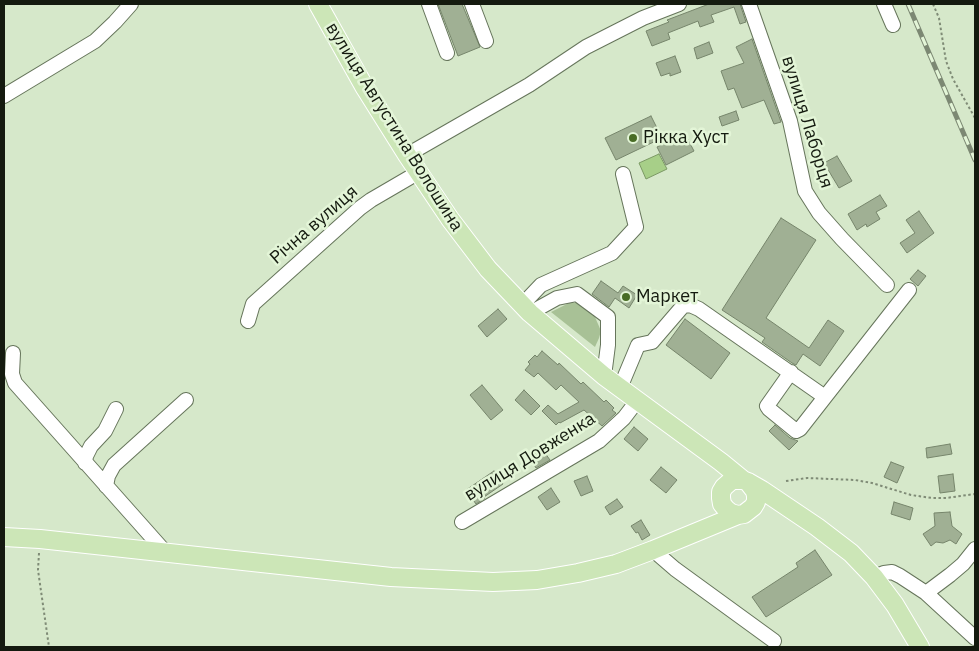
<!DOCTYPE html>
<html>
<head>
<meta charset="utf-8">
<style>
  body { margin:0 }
  #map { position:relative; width:979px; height:651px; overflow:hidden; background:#d6e8ca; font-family:"IBM Plex Sans",sans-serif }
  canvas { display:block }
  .frame { position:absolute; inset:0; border:5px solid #141a0f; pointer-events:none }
</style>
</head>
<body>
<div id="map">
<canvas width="979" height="651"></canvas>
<div class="frame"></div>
</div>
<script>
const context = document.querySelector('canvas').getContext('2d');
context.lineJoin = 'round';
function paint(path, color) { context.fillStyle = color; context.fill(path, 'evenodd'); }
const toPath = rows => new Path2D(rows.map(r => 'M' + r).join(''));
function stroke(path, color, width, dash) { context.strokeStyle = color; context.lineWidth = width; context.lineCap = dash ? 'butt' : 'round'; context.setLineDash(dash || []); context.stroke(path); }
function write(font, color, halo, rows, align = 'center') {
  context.font = font + ' "IBM Plex Sans",sans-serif'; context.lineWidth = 5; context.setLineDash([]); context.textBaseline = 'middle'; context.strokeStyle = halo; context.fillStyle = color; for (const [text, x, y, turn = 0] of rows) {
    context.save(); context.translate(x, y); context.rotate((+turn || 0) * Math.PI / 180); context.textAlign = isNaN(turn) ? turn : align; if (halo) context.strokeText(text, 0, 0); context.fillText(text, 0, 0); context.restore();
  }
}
const green = toPath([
  [569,303,578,303,595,317,601,331,599,338,595,347,551,312]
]);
const water = toPath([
  [659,154,667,169,646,179,639,163,659,154]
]);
const building = toPath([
  [438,4,462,4,480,47,458,56,438,4],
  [709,4,740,4,746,22,740,24,734,7,711,15,714,22,700,27,698,21,668,33,670,39,652,46,646,31,669,22,667,20,709,4],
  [752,39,781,122,774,124,764,100,742,108,734,88,728,90,721,71,744,63,736,47,752,39],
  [709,42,713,53,697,59,694,48,709,42],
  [675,56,681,72,670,76,670,73,661,76,656,63,675,56],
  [736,111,739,120,722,126,719,117,736,111],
  [651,116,662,138,616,160,605,138,651,116],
  [685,134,694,151,666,165,657,147,685,134],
  [837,156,852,181,839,188,824,163,837,156],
  [880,195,887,206,876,212,880,219,867,227,866,224,857,230,848,214,880,195],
  [919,211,934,233,907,253,900,243,915,233,906,220,919,211],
  [781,218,816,240,766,318,809,348,828,320,844,331,820,366,803,354,796,365,792,363,762,342,765,338,722,310,781,218],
  [918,270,926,276,918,286,910,279,918,270],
  [601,281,618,293,623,286,637,295,629,308,615,298,609,307,592,294,601,281],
  [498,309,507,319,487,337,478,326,498,309],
  [685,319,730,353,711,379,666,345,685,319],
  [542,351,558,365,559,363,581,384,583,382,604,402,606,400,614,408,612,410,616,413,602,426,584,410,560,423,559,422,556,425,542,411,548,405,558,414,579,402,561,385,556,390,538,373,534,377,525,370,530,364,528,362,535,355,537,357,542,351],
  [482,385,503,410,491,420,470,395,482,385],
  [524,390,540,406,531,415,515,400,524,390],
  [775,425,790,438,798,441,789,450,769,431,775,425],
  [634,427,648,439,638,451,624,439,634,427],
  [950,444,952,454,927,458,926,448,950,444],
  [540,446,550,460,536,468,527,454,540,446],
  [891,462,904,467,897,483,884,477,891,462],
  [661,467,677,480,666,493,650,480,661,467],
  [494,471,503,484,484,497,485,498,476,504,466,490,494,471],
  [953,474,955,491,940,493,938,476,953,474],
  [587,476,593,491,581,496,574,481,587,476],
  [551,488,560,502,547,510,538,497,551,488],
  [617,499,623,507,610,515,605,507,617,499],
  [894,502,913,508,910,520,891,514,894,502],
  [950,512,952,526,962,534,956,544,950,540,943,543,936,542,931,546,923,534,935,526,934,513,950,512],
  [641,520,650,535,642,540,638,532,636,533,631,526,641,520],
  [815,550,832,575,766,617,752,597,798,567,796,563,815,550]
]);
const path = toPath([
  [933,4,939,18,946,61,953,79,975,118],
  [786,481,807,478,855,480,872,483,911,495,932,498,946,498,975,494],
  [39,553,38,570,49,647]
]);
const minor = toPath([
  [429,4,447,53],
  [472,4,486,41],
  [749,4,790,121,805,191,819,213,842,239,887,285],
  [884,4,893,25],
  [4,96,95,41,115,22,131,4],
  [407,155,529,85,586,47,643,18,679,4],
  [522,305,541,285,612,253,636,227,623,174],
  [530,313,557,298,577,294,608,317,608,345,604,376],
  [248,321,253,304,360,208,371,200,419,172],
  [13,353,12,374,15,383,166,553],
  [791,372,767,406,769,409,796,431,800,429,825,397],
  [620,388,638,345,652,342,683,306,690,305,699,309,825,397,909,290],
  [85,463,86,456,91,446,105,431,116,409],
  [106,486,108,476,114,465,186,400],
  [462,522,599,441,624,418,637,401],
  [653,550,675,569,774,641],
  [874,577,884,573,892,572,900,576,926,593,975,638],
  [926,593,950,575,963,564,975,549]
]);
const major = toPath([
  [318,4,365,88,407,155,450,219,488,269,530,313,604,376,721,462,743,480],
  [748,482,755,491,756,496,756,502,753,507,744,514,738,515,731,513,726,509,722,504,721,498,721,492,724,487,732,480,743,480,748,482,762,490,817,527,851,553,874,577,895,605,920,647],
  [4,537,40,539,391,577,493,582,537,580,578,573,616,564,653,550,738,515]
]);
const rail = toPath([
  [908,4,975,160]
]);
const markers = [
  [633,138,5,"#486c25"],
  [626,297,5,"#486c25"]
];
const streetNames = [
  ["вулиця Лаборця",807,122,73],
  ["вулиця Августина Волошина",394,127,58],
  ["Річна вулиця",314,225,-41],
  ["вулиця Довженка",530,457,-32]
];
const poiNames = [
  ["Рікка Хуст",643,138],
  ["Маркет",636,297]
];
paint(green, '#a8c196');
paint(water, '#a7cf88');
stroke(water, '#7b9964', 1);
paint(building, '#a0b094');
stroke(building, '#76856b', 1);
stroke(minor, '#66755b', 16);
stroke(major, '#fff', 20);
stroke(path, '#7f8b76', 2, [2.5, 2.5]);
stroke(minor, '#fff', 14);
stroke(major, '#cce6b7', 18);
stroke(rail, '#7c8873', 5);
stroke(rail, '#e3f5d7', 3, [9]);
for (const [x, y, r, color] of markers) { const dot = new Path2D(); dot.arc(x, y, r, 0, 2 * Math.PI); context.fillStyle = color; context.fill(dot); stroke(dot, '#e3f5d7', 2); }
write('18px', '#141a0f', '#e3f5d7', streetNames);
write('18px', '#141a0f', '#e3f5d7', poiNames, 'left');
</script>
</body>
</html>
